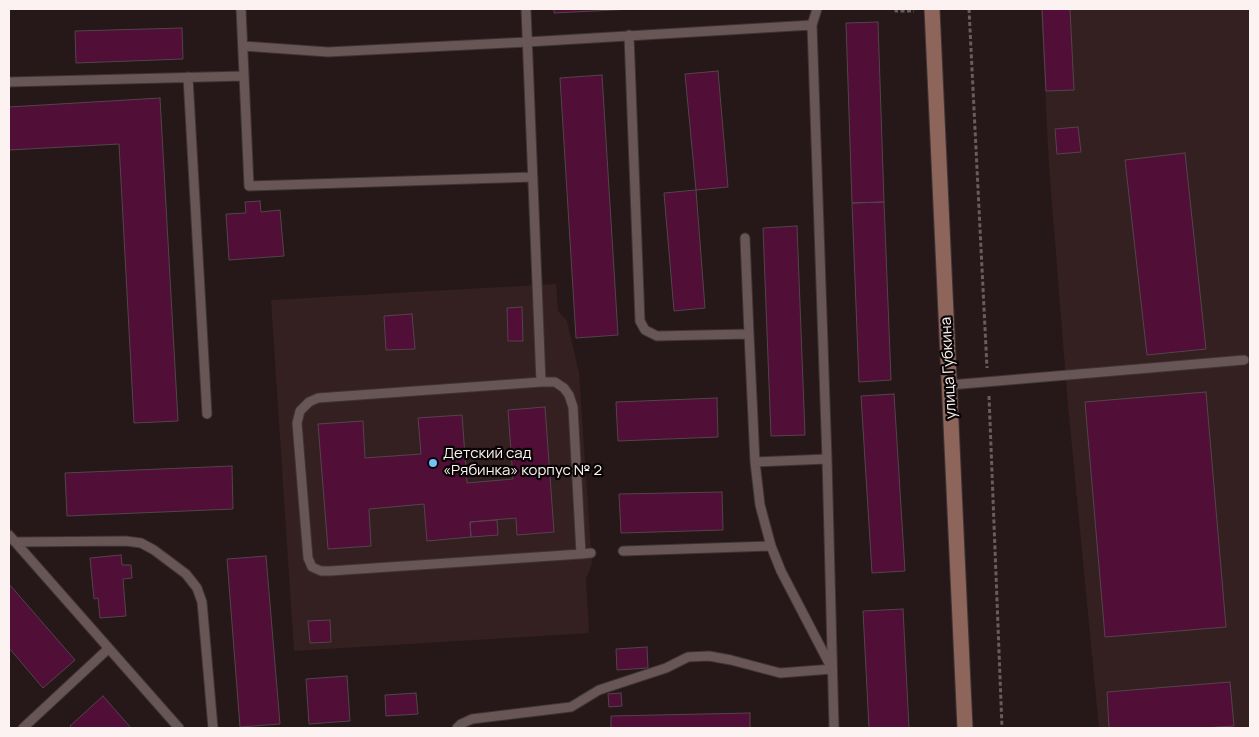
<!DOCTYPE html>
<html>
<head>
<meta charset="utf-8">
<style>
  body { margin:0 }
  #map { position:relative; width:1259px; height:737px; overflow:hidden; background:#261818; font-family:Manrope,sans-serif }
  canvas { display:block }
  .frame { position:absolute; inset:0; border:10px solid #fcf2f2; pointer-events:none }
</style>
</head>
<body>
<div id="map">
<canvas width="1259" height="737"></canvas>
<div class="frame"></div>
</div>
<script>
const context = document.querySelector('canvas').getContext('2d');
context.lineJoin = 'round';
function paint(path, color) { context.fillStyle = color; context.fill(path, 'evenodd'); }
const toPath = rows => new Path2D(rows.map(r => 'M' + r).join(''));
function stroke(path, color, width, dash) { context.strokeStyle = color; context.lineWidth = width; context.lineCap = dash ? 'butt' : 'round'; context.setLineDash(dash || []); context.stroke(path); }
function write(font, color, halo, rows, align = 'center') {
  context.font = font + ' Manrope,sans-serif'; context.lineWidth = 4.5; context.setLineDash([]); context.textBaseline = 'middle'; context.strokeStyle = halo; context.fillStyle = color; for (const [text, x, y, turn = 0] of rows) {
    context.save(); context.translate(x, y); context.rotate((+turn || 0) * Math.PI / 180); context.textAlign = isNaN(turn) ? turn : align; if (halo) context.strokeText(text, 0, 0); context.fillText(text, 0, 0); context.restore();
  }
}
const built = toPath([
  [1041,9,1250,9,1250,728,1099,728,1068,405,1049,166],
  [556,284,558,311,567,321,579,373,592,564,586,579,589,633,294,651,271,300]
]);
const building = toPath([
  [554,9,633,9,554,13,554,9],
  [1042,9,1070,9,1074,90,1046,91,1042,9],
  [878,22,884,202,852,203,846,23,878,22],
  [182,28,183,59,76,63,75,31,182,28],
  [718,71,728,187,696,190,685,74,718,71],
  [602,75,618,335,576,338,560,78,602,75],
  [160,98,178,421,134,423,119,144,9,150,9,107,160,98],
  [1078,127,1081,152,1057,154,1055,129,1078,127],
  [1185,153,1206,349,1147,355,1125,160,1185,153],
  [696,190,705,308,674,311,664,193,696,190],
  [260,201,261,212,280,210,284,256,229,260,226,214,246,213,245,202,260,201],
  [884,202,891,380,859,382,852,203,884,202],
  [797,226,805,435,771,436,763,228,797,226],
  [522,307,523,341,508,341,507,308,522,307],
  [412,314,415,349,386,350,384,316,412,314],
  [1206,392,1226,627,1105,637,1085,402,1206,392],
  [894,394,905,571,872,573,861,396,894,394],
  [717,398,718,437,618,441,616,402,717,398],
  [545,407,554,532,517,535,516,518,470,522,471,537,427,541,424,504,369,509,371,546,328,549,318,424,363,421,365,458,421,454,418,418,462,415,467,483,513,479,508,410,545,407],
  [232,466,233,509,67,516,65,473,232,466],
  [722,492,723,530,621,533,619,494,722,492],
  [497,520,498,535,471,537,470,522,497,520],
  [121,555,122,565,131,565,132,578,123,579,126,616,100,618,98,598,94,599,90,558,121,555],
  [266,556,280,724,240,727,227,559,266,556],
  [9,584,75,660,43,688,9,648,9,584],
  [903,609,909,728,869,728,863,611,903,609],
  [330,620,331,642,310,643,308,621,330,620],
  [647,647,648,668,617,670,616,649,647,647],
  [347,676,350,721,309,724,306,679,347,676],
  [1230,682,1234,726,1202,728,1109,728,1107,692,1230,682],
  [416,693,418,714,386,716,385,695,416,693],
  [621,693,622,706,609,707,608,694,621,693],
  [103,696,131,728,72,728,70,726,103,696],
  [750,713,750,728,611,728,611,716,750,713]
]);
const path = toPath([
  [896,9,896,11,914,11],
  [969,9,987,368],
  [989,396,1002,728]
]);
const lane = toPath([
  [241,9,249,186,533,177],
  [526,9,541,382],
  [817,9,812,25,827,459,834,728],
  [629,35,640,321,645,330,657,336,749,334,755,462,827,459],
  [243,46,328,52,527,42,812,25],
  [188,77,207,414],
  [9,82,244,76],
  [745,238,749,334],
  [950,385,1244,360],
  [9,535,179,728],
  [15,542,126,541,141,543,154,550,186,574,197,588,202,602,213,728],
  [623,551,771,546],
  [581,554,573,407,569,395,564,388,555,382,541,382,318,398,309,402,300,411,297,423,308,558,312,567,321,571,330,571,581,554,591,553],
  [23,728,108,649],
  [457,728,461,724,472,719,571,707,599,690,666,668,688,657,709,656,731,660,780,673,832,669,781,571,771,546,760,505,755,462]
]);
const secondary = toPath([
  [932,9,965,728]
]);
const markers = [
  [433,463,5,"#75c0f6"]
];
const streetNames = [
  ["улица Губкина",949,368,-93]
];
const poiNames = [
  ["Детский сад",443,454],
  ["«Рябинка» корпус № 2",443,471]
];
paint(built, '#342021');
paint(building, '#510e37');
stroke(building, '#53444b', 1);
stroke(lane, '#3e3434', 11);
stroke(secondary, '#3e3434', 17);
stroke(path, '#695c5c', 3, [4, 2.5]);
stroke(lane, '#685657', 9);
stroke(secondary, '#8d655a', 15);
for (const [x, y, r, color] of markers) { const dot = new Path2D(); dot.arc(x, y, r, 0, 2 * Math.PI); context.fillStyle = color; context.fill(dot); stroke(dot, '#0a0505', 2); }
write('15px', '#fcf2f2', '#0a0505', streetNames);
write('15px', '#fcf2f2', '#0a0505', poiNames, 'left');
</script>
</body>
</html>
